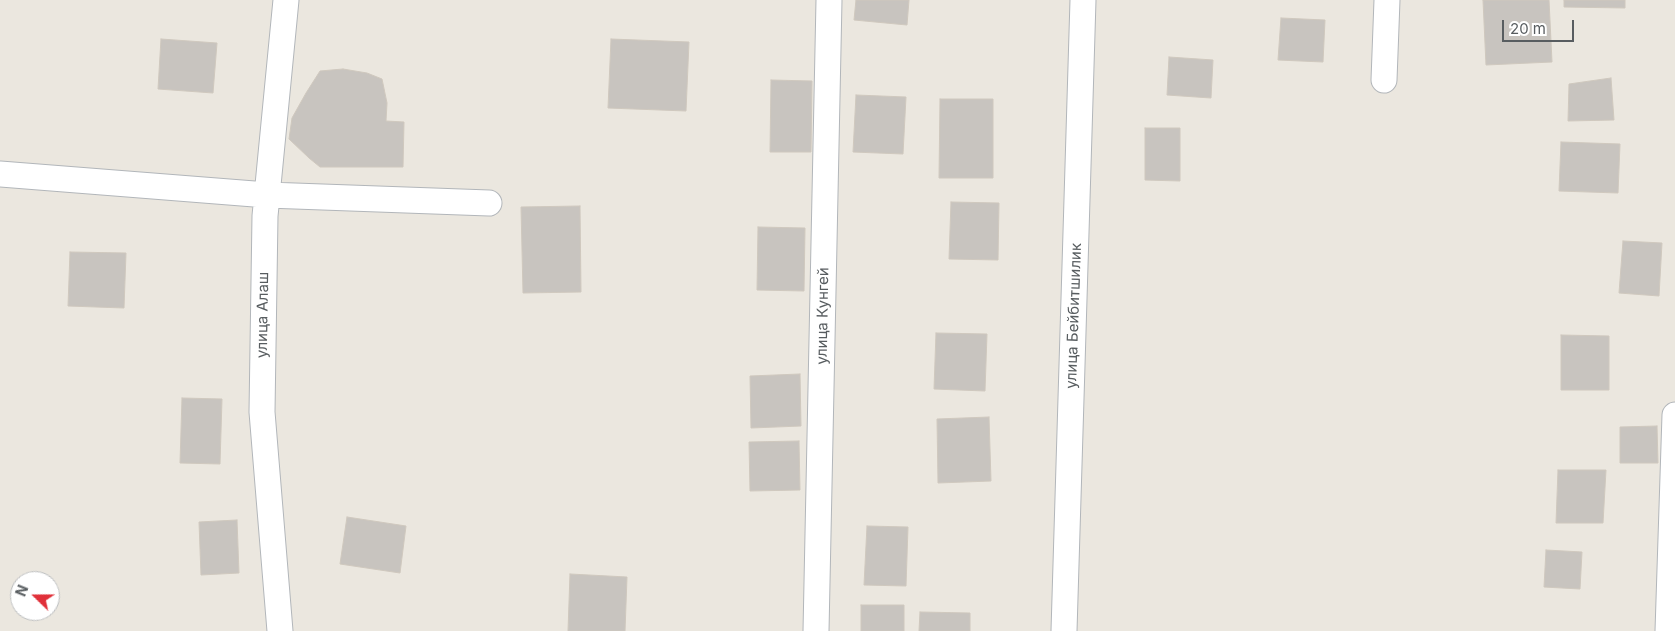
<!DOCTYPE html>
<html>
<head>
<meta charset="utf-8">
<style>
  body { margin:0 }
  #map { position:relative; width:1675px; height:631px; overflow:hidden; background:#ebe7df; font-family:Inter,sans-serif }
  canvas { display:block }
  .north { position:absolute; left:10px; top:571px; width:50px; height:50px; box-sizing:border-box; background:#fff; border:1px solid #bcbebf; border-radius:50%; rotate:292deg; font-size:14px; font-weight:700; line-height:20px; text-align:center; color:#585d60 }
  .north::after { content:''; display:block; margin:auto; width:18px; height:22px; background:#e03039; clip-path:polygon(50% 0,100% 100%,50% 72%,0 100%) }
  .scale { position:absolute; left:1502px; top:20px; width:72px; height:22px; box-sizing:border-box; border:2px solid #585d60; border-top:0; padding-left:6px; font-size:15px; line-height:18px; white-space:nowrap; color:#585d60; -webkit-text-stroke:4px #fff; paint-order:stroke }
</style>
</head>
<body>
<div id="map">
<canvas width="1675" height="631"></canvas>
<div class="north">N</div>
<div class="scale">20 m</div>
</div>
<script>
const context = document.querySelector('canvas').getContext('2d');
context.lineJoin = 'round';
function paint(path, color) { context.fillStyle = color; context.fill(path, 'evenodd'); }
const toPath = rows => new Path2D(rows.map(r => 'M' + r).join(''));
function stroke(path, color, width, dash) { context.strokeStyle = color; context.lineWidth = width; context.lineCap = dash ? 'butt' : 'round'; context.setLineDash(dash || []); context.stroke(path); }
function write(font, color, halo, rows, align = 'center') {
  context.font = font + ' Inter,sans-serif'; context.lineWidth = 5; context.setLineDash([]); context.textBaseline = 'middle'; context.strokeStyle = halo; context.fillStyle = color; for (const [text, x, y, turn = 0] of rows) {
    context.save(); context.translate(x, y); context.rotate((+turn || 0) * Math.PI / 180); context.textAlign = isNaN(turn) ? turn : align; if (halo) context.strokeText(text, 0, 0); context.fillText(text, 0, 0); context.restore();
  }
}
const building = toPath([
  [856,0,909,0,907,25,854,20,856,0],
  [1483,0,1549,0,1552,62,1486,65,1483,0],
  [1564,0,1625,0,1625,8,1564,7,1564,0],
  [1281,18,1325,20,1323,62,1278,60,1281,18],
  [161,39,217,43,213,93,158,89,161,39],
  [611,39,689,42,686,111,608,108,611,39],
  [1169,57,1213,60,1211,98,1167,95,1169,57],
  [343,69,367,73,382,79,387,103,386,121,404,122,403,167,320,167,309,158,289,139,292,118,306,93,320,71,343,69],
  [1611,78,1614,120,1568,121,1569,84,1611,78],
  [771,80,812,81,811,152,770,152,771,80],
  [856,95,906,97,903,154,853,152,856,95],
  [940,99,993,99,993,178,939,178,940,99],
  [1145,128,1180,128,1180,181,1145,180,1145,128],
  [1561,142,1620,144,1618,193,1559,191,1561,142],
  [951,202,999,203,998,260,949,259,951,202],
  [580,206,581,292,523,293,521,207,580,206],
  [758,227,805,228,804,291,757,290,758,227],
  [1623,241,1662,243,1659,296,1619,293,1623,241],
  [70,252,126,253,124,308,68,306,70,252],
  [936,333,987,334,985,391,934,389,936,333],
  [1561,335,1609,336,1609,390,1561,390,1561,335],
  [800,374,801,426,751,428,750,376,800,374],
  [182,398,222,399,220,464,180,463,182,398],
  [989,417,991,481,938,483,937,419,989,417],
  [1657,426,1658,463,1620,463,1620,427,1657,426],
  [799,441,800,490,750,491,749,442,799,441],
  [1558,470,1606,470,1603,523,1556,523,1558,470],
  [347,517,406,526,400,573,340,564,347,517],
  [237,520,239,573,201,575,199,522,237,520],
  [867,526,908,527,906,586,864,585,867,526],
  [1546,550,1582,552,1580,589,1544,587,1546,550],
  [570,574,627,577,625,631,568,631,570,574],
  [861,605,904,605,904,631,861,631,861,605],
  [920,612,970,613,970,631,919,631,920,612]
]);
const minor = toPath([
  [1384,80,1387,0],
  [0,174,267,195,489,203],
  [280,631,262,412,265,216,286,0],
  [816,631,829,0],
  [1064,631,1083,0],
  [1668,631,1675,415]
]);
const streetNames = [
  ["улица Алаш",263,315,-89],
  ["улица Кунгей",823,316,-89],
  ["улица Бейбитшилик",1074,316,-88]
];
paint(building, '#c8c4bf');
stroke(building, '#cfc8be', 1);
stroke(minor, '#b2b6ba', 27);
stroke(minor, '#fff', 25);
write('15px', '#585d60', '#fff', streetNames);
</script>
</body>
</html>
